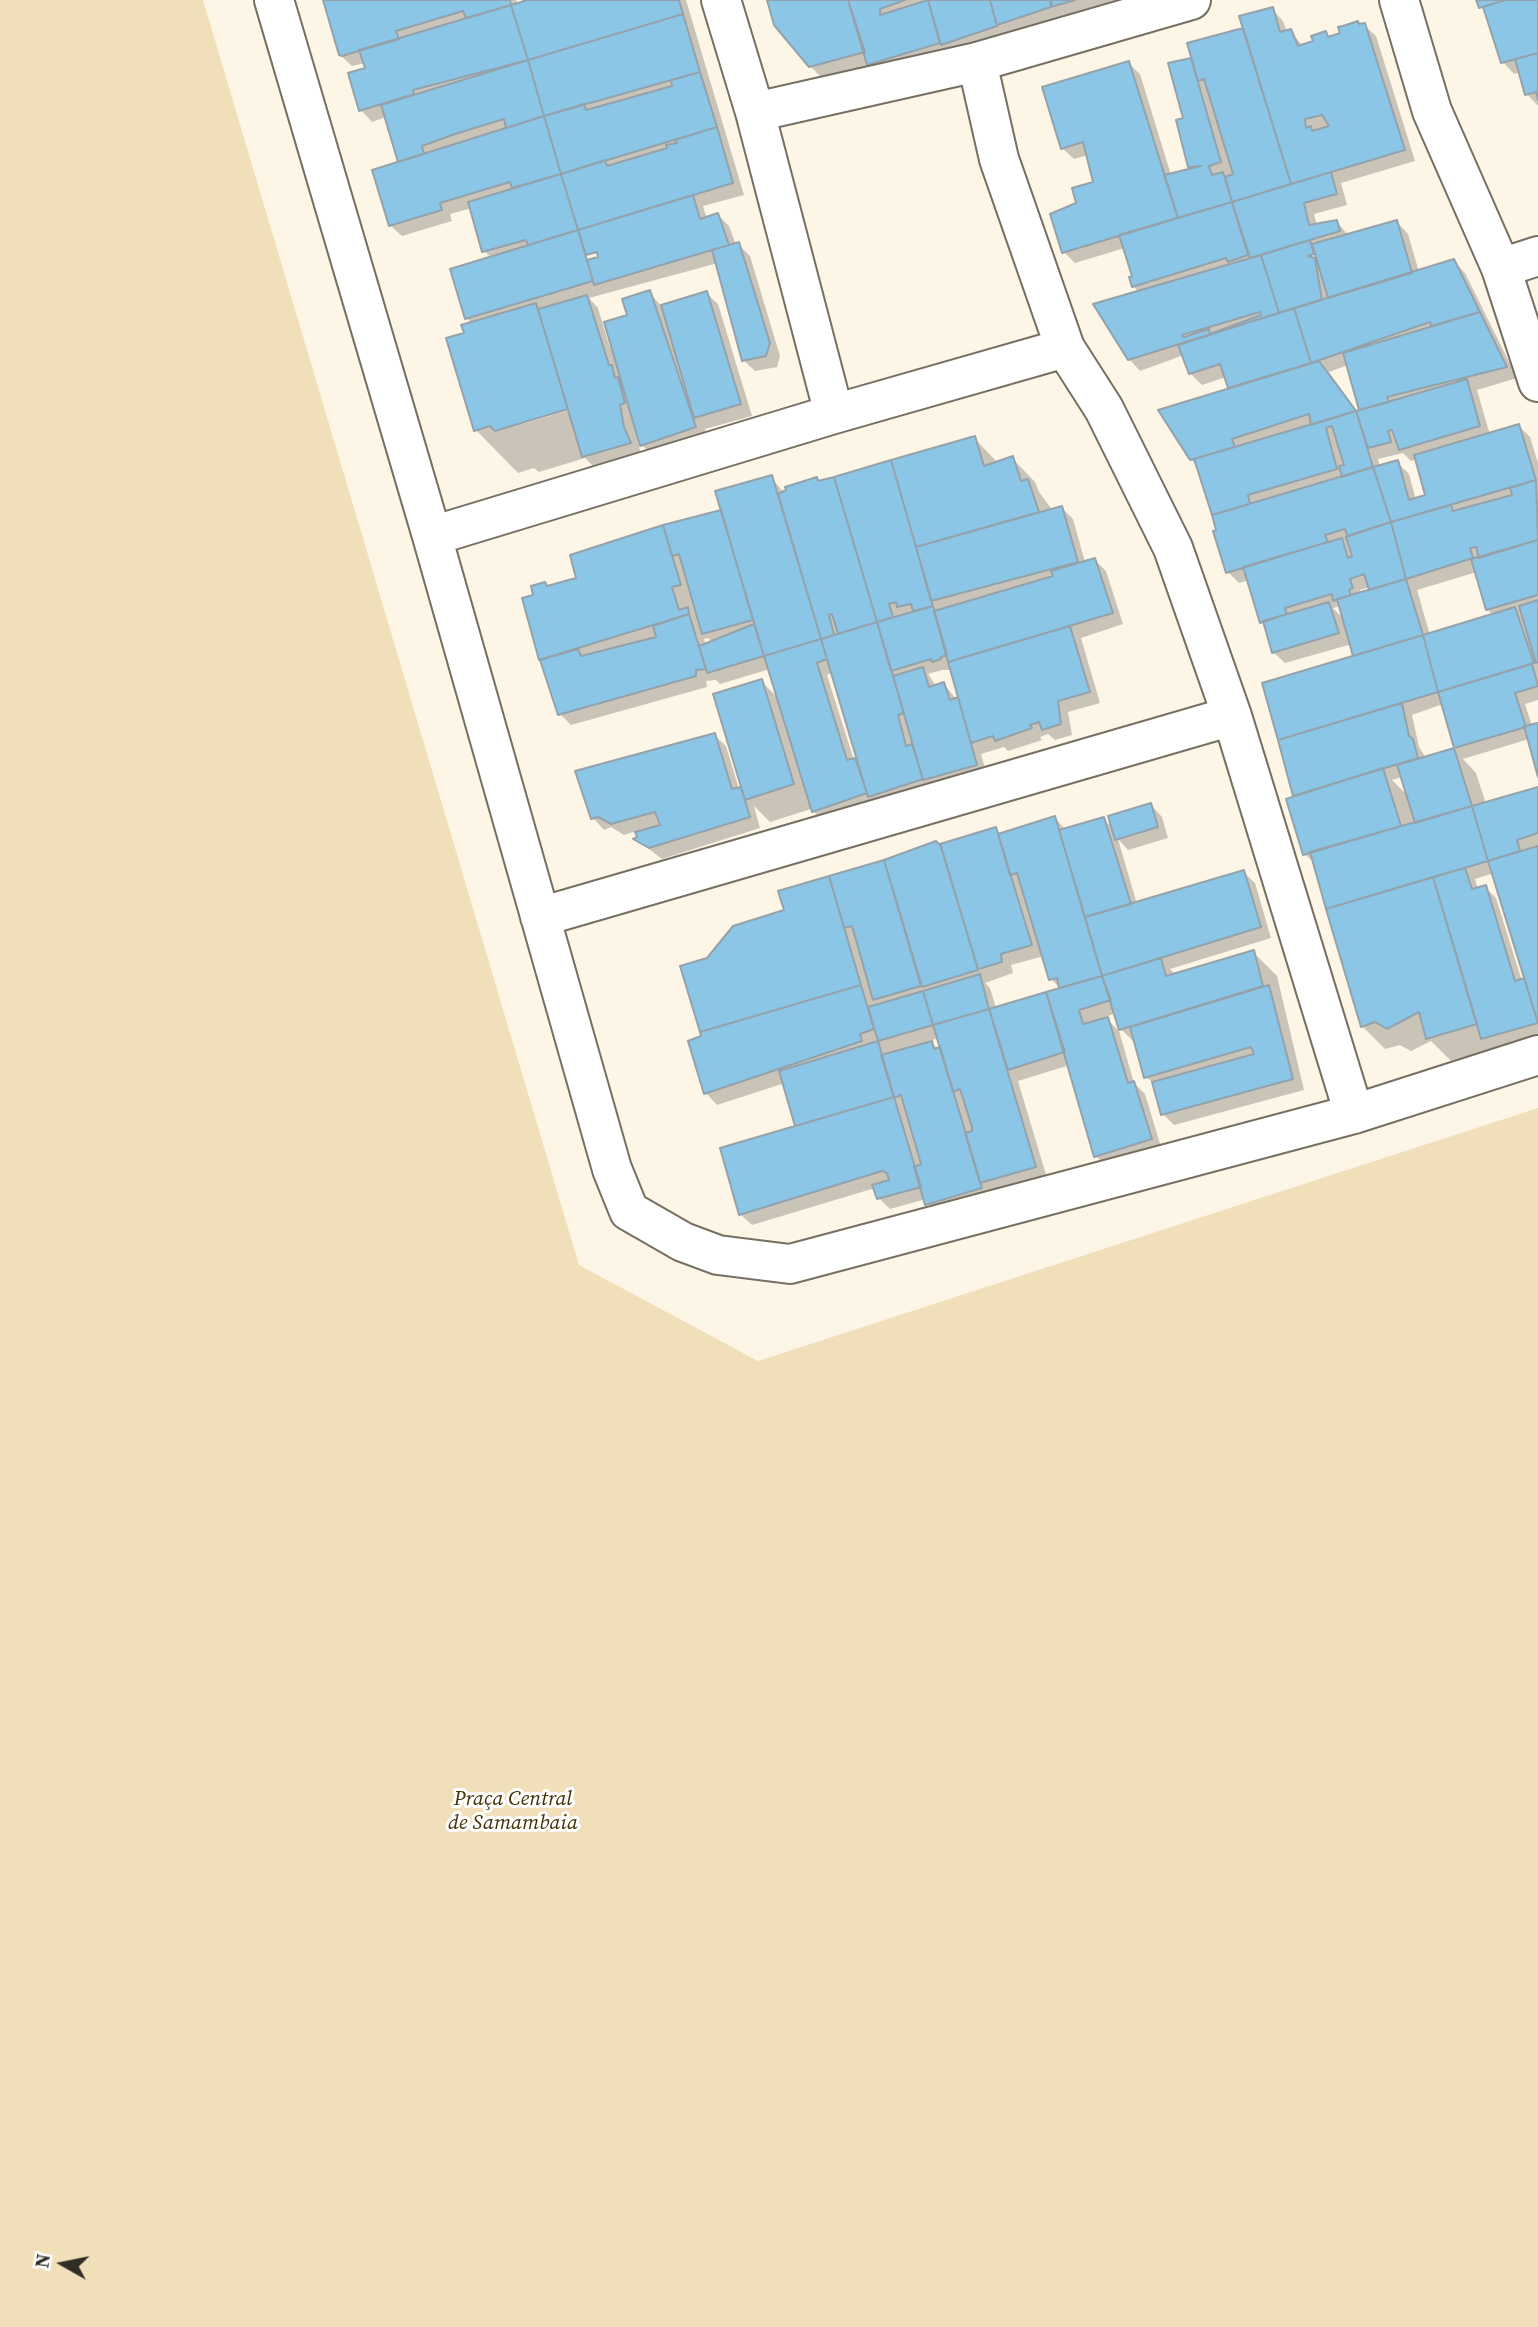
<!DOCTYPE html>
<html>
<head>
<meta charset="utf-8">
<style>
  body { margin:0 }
  #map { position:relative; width:1538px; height:2327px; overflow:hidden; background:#fdf6e7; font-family:"Source Serif 4",serif }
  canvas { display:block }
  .north { position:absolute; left:28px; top:2229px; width:70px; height:70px; -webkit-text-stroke:5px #fff; paint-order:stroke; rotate:279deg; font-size:19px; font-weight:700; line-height:28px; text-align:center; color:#302d27 }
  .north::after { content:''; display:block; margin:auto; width:24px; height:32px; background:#302d27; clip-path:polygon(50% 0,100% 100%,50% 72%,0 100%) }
</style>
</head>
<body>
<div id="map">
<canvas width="1538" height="2327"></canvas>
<div class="north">N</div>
</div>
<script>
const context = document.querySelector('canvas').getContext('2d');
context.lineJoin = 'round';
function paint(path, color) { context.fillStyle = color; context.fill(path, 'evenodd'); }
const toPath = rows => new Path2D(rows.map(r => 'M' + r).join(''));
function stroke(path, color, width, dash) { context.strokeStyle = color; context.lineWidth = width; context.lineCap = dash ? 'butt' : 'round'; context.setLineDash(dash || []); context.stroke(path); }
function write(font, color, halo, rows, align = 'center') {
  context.font = font + ' "Source Serif 4",serif'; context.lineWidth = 6; context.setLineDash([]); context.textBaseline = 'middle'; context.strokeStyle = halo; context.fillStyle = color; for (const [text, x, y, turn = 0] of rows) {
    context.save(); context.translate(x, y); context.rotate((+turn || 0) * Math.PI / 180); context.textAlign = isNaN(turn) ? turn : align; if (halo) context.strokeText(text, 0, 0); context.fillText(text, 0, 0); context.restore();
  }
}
const green = toPath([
  [0,0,203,0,579,1265,758,1361,1538,1108,1538,2327,0,2327]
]);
const shadow = toPath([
  [326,0,516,0,518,4,522,3,521,0,686,0,744,195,703,206,707,219,718,215,729,226,736,245,738,244,750,256,780,356,777,367,755,371,743,360,718,263,589,298,598,308,610,348,629,316,649,292,662,307,706,293,718,304,752,416,705,429,707,438,653,456,637,440,641,454,595,468,585,458,539,472,534,468,518,473,476,430,466,334,472,324,467,318,492,258,484,251,472,208,450,214,452,221,402,236,390,225,400,163,386,117,372,122,361,110,367,69,365,63,352,66,340,55],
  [598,250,600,258,586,262,584,254],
  [569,406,569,410,523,424,522,421],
  [769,0,1121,0,959,54,892,87,870,65,822,78,810,66],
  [1478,0,1538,0,1538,106,1527,94,1520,72,1514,74,1503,62,1487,13],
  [1272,9,1283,21,1287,32,1290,31,1303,46,1316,42,1326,33,1330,38,1364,25,1376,36,1415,161,1341,183,1347,205,1314,214,1317,226,1337,222,1349,236,1397,222,1408,234,1419,272,1454,261,1465,273,1517,378,1477,390,1490,435,1519,426,1530,437,1538,463,1538,700,1525,704,1532,726,1538,725,1538,770,1529,739,1463,759,1476,773,1486,804,1538,789,1538,1037,1451,1061,1431,1041,1411,1051,1400,1045,1385,1049,1362,1026,1314,863,1305,854,1297,797,1264,684,1355,657,1352,644,1285,663,1273,652,1249,580,1239,583,1228,572,1198,466,1191,459,1230,389,1226,377,1202,385,1191,374,1184,355,1140,371,1129,359,1139,292,1133,286,1135,278,1125,248,1075,263,1064,252,1078,204,1095,183,1088,155,1074,159,1062,148,1128,63,1140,74,1171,175,1193,169,1190,166,1185,120,1170,64,1194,58,1245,29],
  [1316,252,1318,260,1309,261,1306,255],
  [1205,326,1207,331,1174,339,1173,336],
  [1348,365,1361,412,1358,412,1329,372],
  [1403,453,1411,461,1417,459,1427,497,1416,500,1409,474,1397,462,1380,467,1378,459],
  [1477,572,1487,609,1493,615,1430,635,1417,590],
  [1370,587,1371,591,1362,594,1360,590],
  [1341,606,1345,620,1333,608],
  [1443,704,1456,749,1426,758,1419,747,1412,715],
  [1402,777,1408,796,1392,780],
  [1494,873,1526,979,1522,981,1496,898,1485,887,1478,889,1475,879],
  [974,438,998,463,1012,458,1035,482,1039,492,1053,511,1062,508,1073,519,1085,562,1095,560,1106,571,1123,624,1081,638,1100,703,1068,712,1072,735,1055,740,1048,734,1040,737,1042,740,1008,751,1004,747,981,754,987,776,825,823,811,809,770,822,754,806,760,828,662,859,636,839,639,839,637,831,624,835,611,827,604,830,593,818,714,735,726,746,739,789,745,793,761,681,779,699,770,669,720,684,716,680,706,681,707,687,571,725,560,714,524,599,548,588,578,579,723,511,771,477,784,493,817,479,820,482],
  [708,638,713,642,706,645,704,639],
  [942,670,953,670,960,698,956,699,944,684,936,686,928,674],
  [832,673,858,759,854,760,827,675],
  [1151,805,1162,817,1168,838,1128,850,1118,839,1137,904,1243,872,1255,883,1271,938,1170,969,1176,975,1254,953,1277,976,1304,1090,1174,1125,1163,1114,1155,1085,1146,1077,1137,1045,1121,1029,1116,1013,1105,1017,1119,1031,1134,1083,1145,1094,1162,1150,1107,1167,1096,1156,1070,1065,1018,1081,1047,1178,938,1215,926,1199,890,1209,879,1198,875,1188,752,1225,740,1214,797,1127,785,1083,717,1105,706,1093,703,1038,708,959,787,911,780,892,996,829,1001,835,1055,818,1066,830,1103,819,1114,829],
  [1044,956,1051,979,1061,989,996,1008,990,988,985,983,1013,973,1011,965],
  [939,1038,942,1048,938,1049,932,1043,923,1046,922,1043]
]);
const building = toPath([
  [323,0,510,0,511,5,466,18,463,11,396,31,399,39,342,56,339,55,323,0],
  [528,0,679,0,683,14,528,60,511,5,528,0],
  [767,0,848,0,865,52,809,67,774,25,767,0],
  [848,0,905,0,880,9,880,15,928,0,940,43,867,65,848,0],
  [928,0,990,0,997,26,941,45,928,0],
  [990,0,1050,0,1052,4,1051,7,997,25,990,0],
  [1050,0,1075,0,1051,7,1050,0],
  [1476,0,1506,0,1479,8,1476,0],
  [1506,0,1538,0,1538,53,1501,63,1483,7,1506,0],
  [511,5,528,60,413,90,414,94,359,111,348,73,365,68,359,50,511,5],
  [1273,7,1280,32,1291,29,1298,46,1313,41,1311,36,1326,31,1328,37,1340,33,1338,27,1343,26,1358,21,1359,24,1365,23,1405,150,1291,184,1239,16,1273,7],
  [1322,115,1329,126,1312,131,1311,126,1306,128,1305,119,1322,115],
  [683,14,700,72,544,116,528,60,683,14],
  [1243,28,1291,184,1232,202,1225,177,1233,174,1204,79,1198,81,1187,43,1243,28],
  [1538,53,1538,100,1536,92,1525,95,1515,59,1538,53],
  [1191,58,1221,162,1209,166,1212,175,1223,172,1232,202,1178,218,1164,175,1201,166,1188,167,1176,120,1183,118,1168,63,1191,58],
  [528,60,544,116,506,128,504,119,455,134,422,146,424,154,398,162,381,105,528,60],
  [1129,61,1178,218,1062,253,1050,214,1076,203,1072,188,1093,182,1083,142,1061,149,1042,87,1129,61],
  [700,72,717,127,561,174,544,116,584,104,586,110,672,86,671,80,700,72],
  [544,116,561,174,512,188,510,182,440,203,442,210,389,226,372,170,544,116],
  [717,127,733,183,578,230,561,174,605,160,607,166,667,148,666,145,677,143,675,140,717,127],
  [1331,172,1337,194,1304,203,1309,225,1337,220,1340,231,1250,258,1232,202,1331,172],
  [561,174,578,230,528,245,526,240,482,252,468,202,561,174],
  [693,195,700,219,718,213,729,245,594,285,587,260,598,257,597,252,586,255,578,230,693,195],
  [1232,202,1248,255,1228,262,1226,258,1132,287,1129,277,1132,276,1119,235,1232,202],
  [1397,220,1412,273,1328,298,1312,244,1397,220],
  [578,230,593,281,465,319,450,269,578,230],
  [1310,240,1314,254,1308,256,1315,258,1322,300,1279,313,1261,255,1310,240],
  [739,242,770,343,766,356,742,361,712,250,739,242],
  [1261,255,1279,313,1128,360,1093,304,1261,255],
  [1260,312,1261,315,1210,334,1209,329,1184,337,1182,335,1260,312],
  [1454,259,1480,312,1431,326,1430,322,1311,363,1294,308,1454,259],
  [650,290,696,427,640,446,604,322,627,315,622,299,650,290],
  [707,291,741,404,694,418,661,305,707,291],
  [587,295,609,365,612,365,615,378,618,377,625,403,620,405,624,427,631,443,582,457,538,309,587,295],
  [536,303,568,409,495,431,490,426,474,431,446,338,464,333,461,325,536,303],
  [1294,308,1311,363,1228,388,1220,364,1189,374,1178,345,1294,308],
  [1480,312,1507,367,1387,397,1389,402,1359,410,1343,353,1480,312],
  [1319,361,1356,411,1311,425,1309,414,1232,439,1235,447,1190,460,1158,410,1319,361],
  [1467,379,1480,426,1399,450,1392,430,1388,431,1391,442,1368,448,1356,411,1467,379],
  [1356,411,1373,467,1342,477,1339,466,1344,465,1332,426,1326,428,1337,469,1248,495,1250,504,1212,515,1194,459,1356,411],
  [1519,424,1536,480,1391,522,1373,467,1398,460,1409,500,1425,495,1414,455,1519,424],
  [975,436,984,466,1013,456,1021,481,1028,479,1039,512,916,547,891,460,975,436],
  [891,460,933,606,913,611,911,604,897,607,896,602,889,604,893,617,877,622,834,477,891,460],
  [1373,467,1391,522,1347,536,1345,529,1325,535,1328,542,1226,573,1213,531,1216,530,1212,515,1373,467],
  [772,475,821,639,764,656,715,491,772,475],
  [817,477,818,481,834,477,877,622,838,634,832,614,829,615,834,635,821,639,778,494,786,490,785,487,817,477],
  [1536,480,1538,540,1479,558,1476,547,1470,548,1473,558,1406,579,1391,522,1451,505,1453,511,1512,495,1510,488,1536,480],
  [1062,506,1078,562,931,601,916,547,1062,506],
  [721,510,753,620,702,634,679,554,672,556,663,525,721,510],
  [1391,522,1406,579,1369,590,1364,574,1350,579,1353,588,1349,590,1351,595,1333,601,1332,594,1285,608,1287,614,1260,623,1243,567,1342,538,1348,558,1352,556,1346,537,1391,522],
  [663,525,681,585,672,587,679,610,688,607,689,614,539,660,522,598,533,595,531,586,545,582,547,586,576,578,570,555,663,525],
  [1538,540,1538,595,1486,610,1471,559,1538,540],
  [1095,558,1113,613,948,662,934,611,1053,576,1051,571,1095,558],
  [1406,579,1423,635,1353,656,1337,599,1406,579],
  [1538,600,1538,662,1536,663,1519,606,1538,600],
  [1329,602,1339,633,1272,653,1263,621,1329,602],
  [933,606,947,655,941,657,941,659,932,662,931,659,891,671,877,622,933,606],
  [1515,607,1534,663,1438,692,1423,635,1515,607],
  [689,614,706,669,696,670,696,676,558,715,540,660,578,649,581,656,656,637,653,626,689,614],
  [877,622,904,713,898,715,906,746,912,744,923,779,868,797,821,639,877,622],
  [754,624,764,656,707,673,699,646,754,624],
  [1070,626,1090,692,1058,701,1061,724,1042,730,1039,722,1030,725,1032,728,995,741,993,736,971,743,948,662,1070,626],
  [1423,635,1438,692,1278,740,1262,683,1423,635],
  [821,639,827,659,817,663,847,760,855,758,867,793,812,812,764,656,821,639],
  [1532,664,1538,686,1515,693,1526,727,1454,748,1438,692,1532,664],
  [923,667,929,687,944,682,950,700,958,697,977,765,923,780,893,676,923,667],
  [762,679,794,784,745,800,713,694,762,679],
  [1402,703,1409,736,1413,739,1418,758,1293,796,1278,740,1402,703],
  [1538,723,1538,777,1524,726,1538,723],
  [715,733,732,789,741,787,750,817,649,848,633,839,637,837,635,832,660,825,655,812,611,824,598,817,591,819,575,771,715,733],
  [1454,748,1472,806,1415,823,1397,765,1454,748],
  [1383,768,1401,826,1303,855,1286,799,1383,768],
  [1538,787,1538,833,1517,840,1520,851,1488,861,1472,806,1538,787],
  [1151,803,1158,827,1115,840,1108,816,1151,803],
  [1472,806,1488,861,1326,909,1310,852,1472,806],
  [1055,816,1102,976,1059,988,1057,978,1049,980,1017,873,1010,875,998,834,1055,816],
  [1104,817,1131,904,1085,917,1059,830,1104,817],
  [996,827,1032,945,1001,954,1002,962,978,969,940,844,996,827],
  [936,841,941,846,978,970,922,987,884,860,936,841],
  [1538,846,1538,1023,1488,861,1538,846],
  [884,860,921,986,873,1000,852,926,844,928,829,876,884,860],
  [1465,868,1472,889,1486,885,1515,981,1524,978,1538,1023,1481,1039,1433,877,1465,868],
  [1244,870,1261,927,1102,976,1085,917,1244,870],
  [829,876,861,985,700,1032,680,966,707,958,733,926,784,910,778,891,829,876],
  [1433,877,1477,1024,1426,1039,1419,1012,1387,1029,1375,1022,1361,1027,1326,909,1433,877],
  [1254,950,1263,986,1119,1030,1102,976,1161,958,1166,976,1254,950],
  [980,974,989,1009,933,1025,923,991,980,974],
  [1102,976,1111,1000,1079,1010,1083,1024,1108,1017,1128,1083,1134,1081,1152,1139,1094,1157,1046,992,1102,976],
  [861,985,874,1029,860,1034,862,1041,704,1094,688,1041,701,1036,700,1032,861,985],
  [1269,985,1293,1079,1161,1115,1152,1082,1254,1054,1251,1047,1144,1078,1130,1027,1269,985],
  [923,991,933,1025,878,1041,868,1007,923,991],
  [1046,992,1065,1052,1008,1070,989,1009,1046,992],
  [989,1009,1036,1167,980,1183,965,1133,972,1131,972,1127,960,1089,953,1092,933,1025,989,1009],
  [878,1041,894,1097,795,1126,779,1071,878,1041],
  [932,1041,934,1049,940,1047,982,1188,925,1205,914,1167,921,1164,901,1095,894,1098,881,1055,932,1041],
  [894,1097,921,1187,877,1199,872,1185,889,1180,887,1173,882,1171,739,1215,720,1148,894,1097]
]);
const minor = toPath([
  [274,0,432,536,612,1169,629,1211,683,1242,718,1255,790,1264,1354,1114,1538,1055],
  [721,0,755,112,834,414],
  [1399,0,1432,111,1501,268,1538,382],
  [977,62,999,159,1065,348,1104,409,1173,548,1232,716,1354,1114],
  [755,112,977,62,1191,0],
  [1501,268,1538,256],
  [432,536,834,414,1065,348],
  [540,917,1232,716]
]);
const parkNames = [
  ["Praça Central",513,1800],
  ["de Samambaia",513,1824]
];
paint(green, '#f1dfba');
paint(shadow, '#0003');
paint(building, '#8bc6e7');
stroke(building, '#93a2ab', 2);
stroke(minor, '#766f62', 42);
stroke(minor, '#fff', 38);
write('italic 21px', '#433104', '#fff', parkNames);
</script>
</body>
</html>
